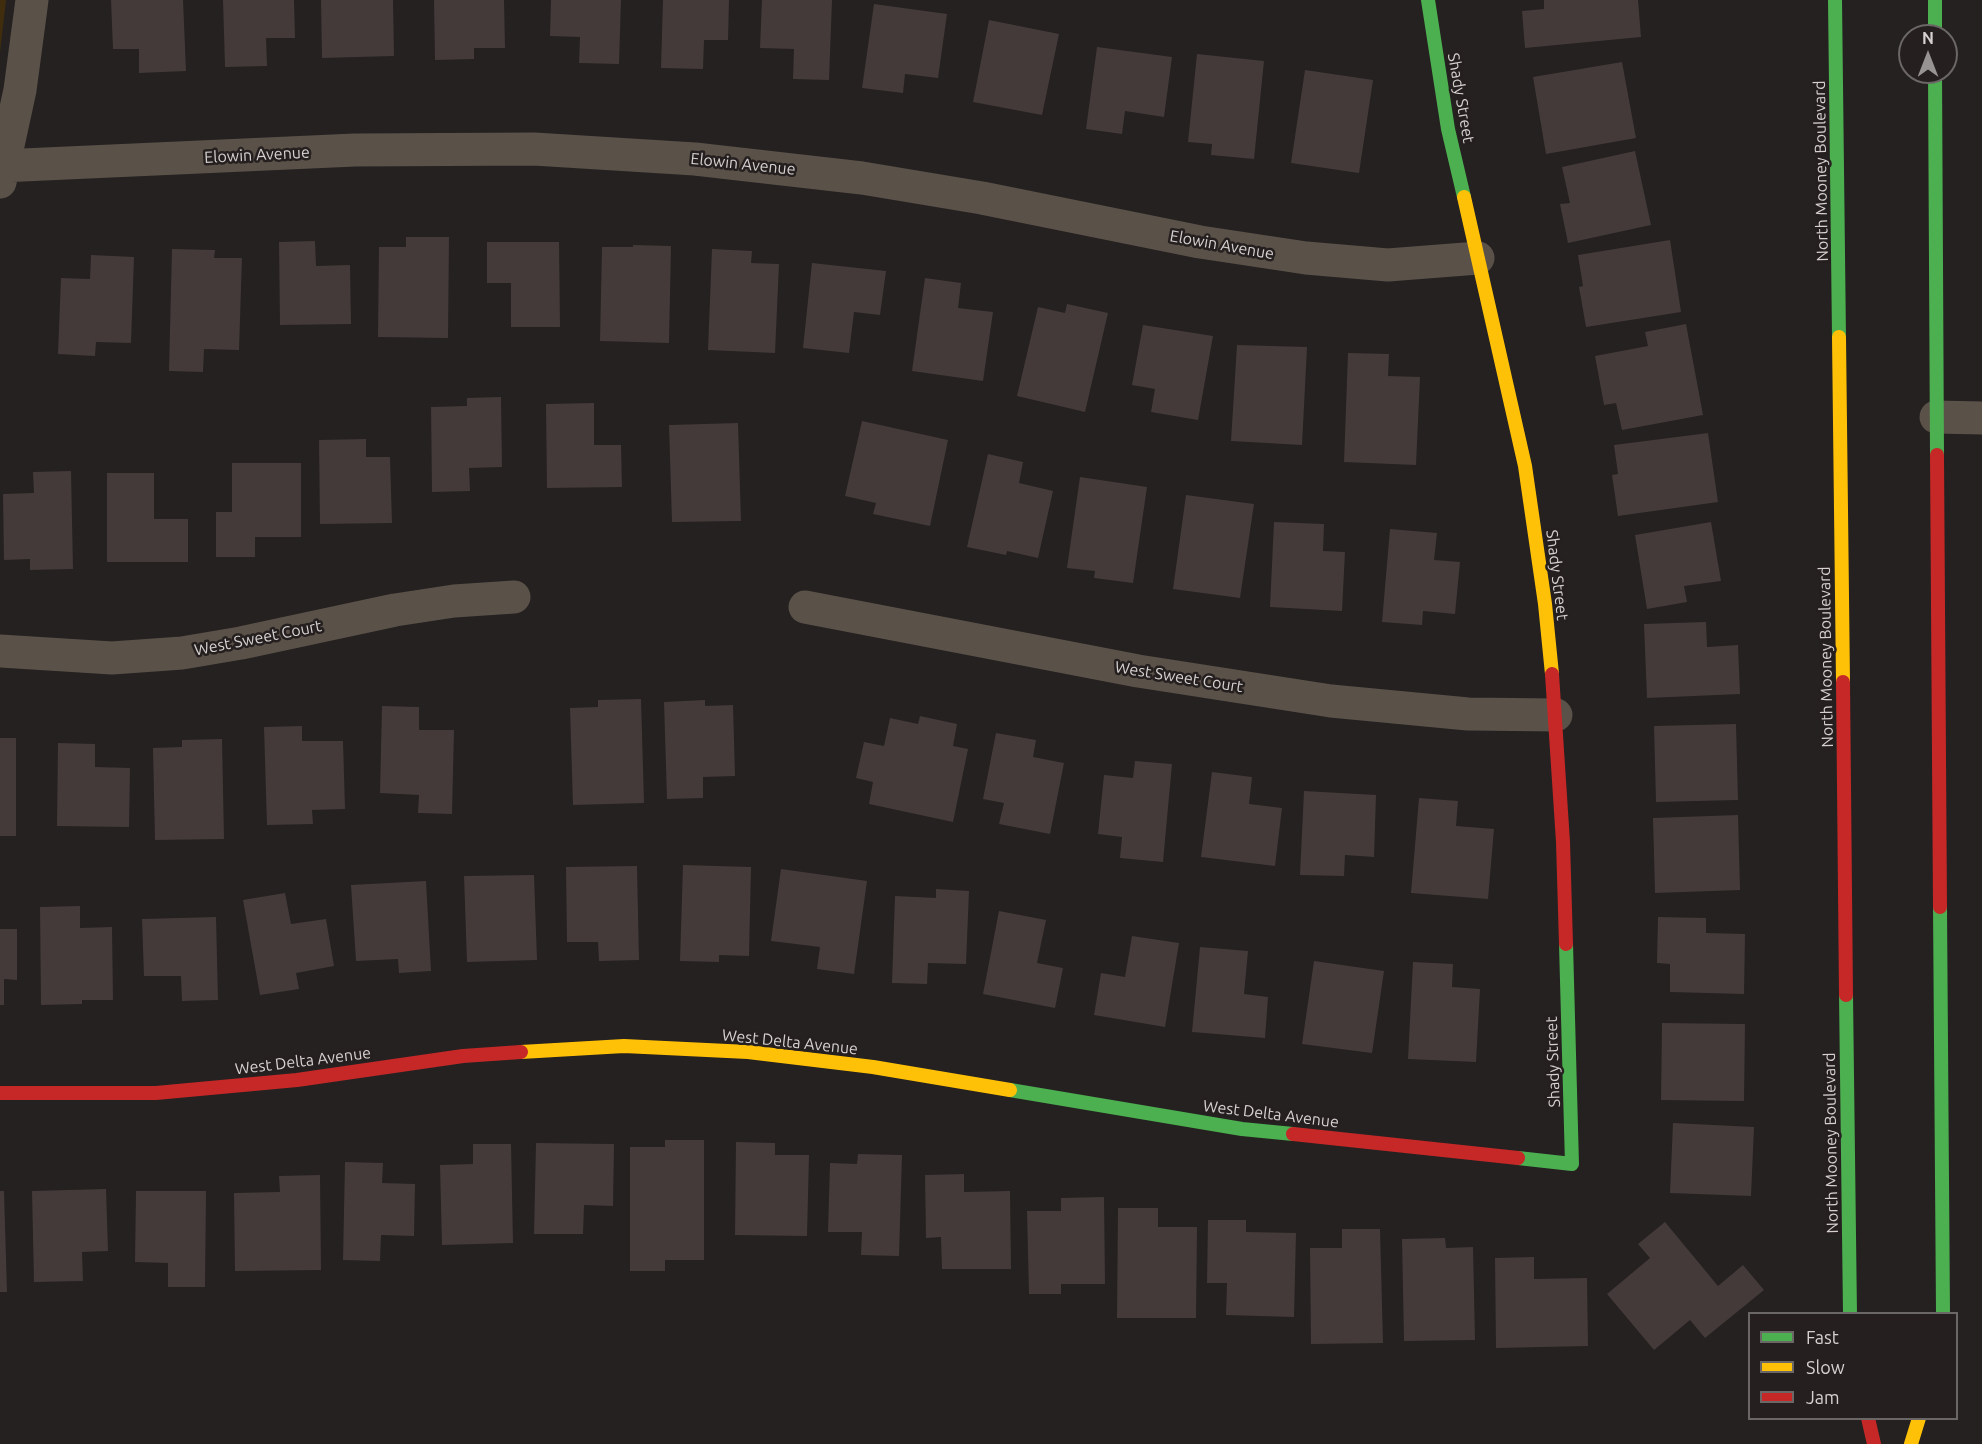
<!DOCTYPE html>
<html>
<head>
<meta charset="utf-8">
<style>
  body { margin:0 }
  #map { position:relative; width:1982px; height:1444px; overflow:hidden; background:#242120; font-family:Ubuntu,sans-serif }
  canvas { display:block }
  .legend { position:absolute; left:1748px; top:1312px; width:210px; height:108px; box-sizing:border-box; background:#25201f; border:2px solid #6b6766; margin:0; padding:8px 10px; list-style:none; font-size:18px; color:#d5d1d0 }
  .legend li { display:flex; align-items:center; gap:12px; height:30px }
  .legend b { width:30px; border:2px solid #6b6766 }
  .north { position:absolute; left:1898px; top:24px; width:60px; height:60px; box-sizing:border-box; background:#25201f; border:2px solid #6b6766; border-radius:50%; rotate:0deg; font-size:16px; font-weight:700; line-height:24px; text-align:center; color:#d5d1d0 }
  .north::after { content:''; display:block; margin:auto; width:21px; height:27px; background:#979392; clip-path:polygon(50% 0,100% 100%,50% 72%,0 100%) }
</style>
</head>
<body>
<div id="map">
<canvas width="1982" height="1444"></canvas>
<ul class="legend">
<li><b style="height:8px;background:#4caf50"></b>Fast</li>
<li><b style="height:8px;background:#ffc107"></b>Slow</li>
<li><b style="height:8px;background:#c62828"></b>Jam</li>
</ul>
<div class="north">N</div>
</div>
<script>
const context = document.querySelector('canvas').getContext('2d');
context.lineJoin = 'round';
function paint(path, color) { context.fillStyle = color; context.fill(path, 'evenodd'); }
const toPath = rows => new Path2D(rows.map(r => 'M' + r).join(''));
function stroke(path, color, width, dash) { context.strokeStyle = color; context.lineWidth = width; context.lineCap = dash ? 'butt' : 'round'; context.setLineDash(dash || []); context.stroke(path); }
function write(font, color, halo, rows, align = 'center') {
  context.font = font + ' Ubuntu,sans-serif'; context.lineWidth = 5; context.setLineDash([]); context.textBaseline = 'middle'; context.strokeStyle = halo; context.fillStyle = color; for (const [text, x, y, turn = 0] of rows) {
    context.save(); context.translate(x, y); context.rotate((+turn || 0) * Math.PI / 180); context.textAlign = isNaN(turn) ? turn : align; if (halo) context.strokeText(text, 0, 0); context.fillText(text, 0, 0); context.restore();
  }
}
const green = toPath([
  [0,0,6,0,0,53]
]);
const building = toPath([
  [111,0,183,0,186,71,139,73,139,49,113,49],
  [223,0,294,0,295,38,266,38,267,66,225,67],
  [321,0,393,0,394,56,322,58],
  [434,0,504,0,505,48,474,48,474,59,435,60],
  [551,0,621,0,619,64,579,63,580,37,550,36],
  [663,0,729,0,728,40,704,40,703,69,661,68],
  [762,0,832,0,829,80,793,79,794,49,760,48],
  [1544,0,1638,0,1641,37,1525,48,1522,11,1544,9],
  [874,4,947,14,938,78,905,74,903,93,862,88],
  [989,20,1059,34,1042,115,973,102],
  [1097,47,1172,57,1164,117,1125,111,1122,134,1086,129],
  [1197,54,1264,61,1254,159,1211,155,1212,144,1188,142],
  [1622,62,1636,138,1546,154,1533,77],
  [1305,70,1373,80,1359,173,1291,163],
  [1635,151,1651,225,1568,243,1560,204,1570,203,1562,167],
  [406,237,449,237,448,338,378,337,379,247,406,247],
  [1670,240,1681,312,1586,327,1579,287,1583,286,1578,255],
  [315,241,316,266,350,265,351,324,280,325,279,242],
  [487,242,559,242,560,327,511,327,511,283,487,283],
  [633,245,671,246,669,343,600,341,602,247,633,247],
  [172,249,215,250,214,258,242,258,239,350,204,349,203,372,169,371],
  [712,249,752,251,751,263,779,264,775,353,708,350],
  [91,255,134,257,131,343,96,342,95,356,58,354,61,278,90,279],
  [812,263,886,271,880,315,854,312,849,353,803,348],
  [925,278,961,283,958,308,993,312,983,381,912,371],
  [1067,304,1108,313,1085,412,1017,396,1038,307,1065,313],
  [1686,324,1703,415,1622,430,1616,403,1604,405,1595,356,1648,346,1645,332],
  [1143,325,1213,336,1198,420,1151,412,1155,389,1132,385],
  [1237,345,1307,347,1302,445,1231,441],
  [1348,353,1389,354,1388,376,1420,377,1416,465,1344,462],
  [501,397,502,467,469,468,470,491,432,492,431,407,467,406,467,398],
  [594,403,594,445,621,445,622,487,547,488,546,404],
  [862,421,948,440,930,526,873,514,876,503,845,496],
  [738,423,741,521,672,522,669,425],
  [1708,433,1718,502,1618,516,1612,475,1618,474,1614,445],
  [366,439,366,457,390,457,392,523,320,524,319,440],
  [988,454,1023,462,1019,483,1053,491,1038,558,1007,551,1006,555,967,547],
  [232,463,301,463,301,537,255,537,255,557,216,557,216,512,232,512],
  [71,471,73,569,30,570,30,559,4,560,3,494,34,493,33,472],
  [107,473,154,473,154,519,188,519,188,562,107,562],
  [1080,477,1147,487,1133,583,1094,578,1095,571,1067,568],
  [1186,495,1254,504,1240,598,1173,589],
  [1274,522,1324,524,1323,551,1345,552,1342,611,1270,607],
  [1711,522,1721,581,1684,586,1687,602,1647,609,1635,535],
  [1390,529,1437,533,1434,560,1460,562,1455,614,1423,611,1422,625,1382,622],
  [1706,622,1707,647,1738,645,1740,694,1647,698,1644,624],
  [641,699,644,803,573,805,570,708,598,707,598,700],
  [705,700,705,706,733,705,735,776,703,777,703,798,667,799,664,702],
  [382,706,419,707,419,730,454,730,452,814,418,813,419,795,380,793],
  [920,716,957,724,953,746,968,749,953,822,869,804,873,782,856,778,864,742,884,746,890,718,918,724],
  [1736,724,1738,800,1656,802,1654,726],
  [302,726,302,741,343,741,345,809,312,810,313,824,267,825,264,727],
  [996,733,1036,740,1033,757,1064,763,1050,834,999,824,1004,803,983,799],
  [0,738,16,738,16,836,0,836],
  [222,739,224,839,155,840,153,748,182,747,182,740],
  [58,743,95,744,95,767,130,768,129,827,57,826],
  [1135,761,1172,764,1163,862,1120,858,1122,837,1098,834,1104,775,1133,778],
  [1212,772,1252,777,1249,804,1282,808,1275,866,1201,857],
  [1304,791,1376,795,1374,857,1345,855,1344,876,1300,875],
  [1419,798,1458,801,1456,826,1494,829,1488,899,1411,893],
  [1738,815,1740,890,1655,893,1653,818],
  [683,865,751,867,749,956,719,955,719,962,680,961],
  [637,866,639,960,599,961,598,942,567,942,566,867],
  [781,869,867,881,854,974,817,969,820,947,771,941],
  [534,875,537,960,467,962,464,876],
  [426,881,431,971,399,973,398,959,356,961,351,885],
  [936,889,969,891,966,964,928,963,927,984,892,983,895,896,936,898],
  [285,893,291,924,326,919,334,966,296,973,299,989,260,995,243,900],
  [80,906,80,928,112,927,113,1000,82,1000,82,1004,41,1005,40,907],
  [999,911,1046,920,1037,963,1063,968,1055,1008,983,994],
  [216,917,218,1000,182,1001,181,976,144,976,142,919],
  [1658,917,1706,918,1706,933,1745,934,1744,994,1670,992,1670,964,1657,963],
  [0,929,17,929,17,980,4,979,4,1005,0,1005],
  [1132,936,1179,943,1165,1027,1094,1015,1101,973,1125,977],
  [1200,947,1248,951,1244,994,1268,997,1265,1038,1192,1032],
  [1314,961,1384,971,1372,1053,1302,1044],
  [1413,962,1453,964,1452,987,1480,989,1476,1062,1408,1059],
  [1662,1023,1745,1024,1744,1101,1661,1100],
  [1673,1123,1754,1127,1751,1196,1670,1193],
  [665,1140,704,1140,704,1260,665,1260,665,1271,630,1271,630,1147,665,1147],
  [736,1142,775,1143,775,1155,809,1155,807,1236,735,1235],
  [536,1143,614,1144,613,1206,584,1205,583,1234,534,1234],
  [473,1144,511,1144,513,1243,442,1245,440,1165,473,1164],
  [858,1154,902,1155,899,1256,861,1255,862,1232,828,1232,830,1163,857,1164],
  [345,1162,383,1163,382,1183,415,1184,414,1236,381,1235,380,1261,343,1260],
  [964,1174,964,1192,1010,1191,1011,1269,942,1269,941,1237,926,1238,925,1175],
  [320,1175,321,1270,235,1271,234,1193,280,1192,279,1176],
  [106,1189,108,1251,82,1252,83,1281,34,1282,32,1191],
  [0,1191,4,1191,7,1292,0,1292],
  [136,1191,206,1191,205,1287,168,1287,168,1263,135,1262],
  [1104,1197,1105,1284,1061,1284,1061,1294,1029,1294,1027,1211,1061,1211,1061,1198],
  [1118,1208,1158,1208,1158,1227,1197,1227,1196,1318,1117,1318],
  [1208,1220,1246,1220,1246,1232,1296,1233,1294,1317,1226,1315,1227,1283,1207,1283],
  [1665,1222,1718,1286,1743,1265,1764,1290,1705,1338,1690,1320,1654,1350,1607,1294,1650,1258,1638,1244],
  [1342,1229,1380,1229,1383,1343,1311,1344,1310,1248,1342,1248],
  [1445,1238,1446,1248,1473,1247,1475,1340,1404,1341,1402,1239],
  [1534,1257,1534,1279,1587,1278,1588,1346,1496,1348,1495,1258]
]);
const street = toPath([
  [0,166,355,150,534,149,695,159,862,178,982,198,1200,242,1306,258,1388,265,1478,258],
  [0,182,20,90,32,0],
  [1936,417,1982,418],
  [805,607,1138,671,1331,701,1468,714,1556,715],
  [0,651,112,658,182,653,241,643,395,610,454,601,514,597]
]);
const fast = toPath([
  [1428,0,1448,129,1464,197],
  [1835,0,1839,337],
  [1935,0,1935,36],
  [1935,72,1937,455],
  [1940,907,1943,1314],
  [1846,995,1850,1314],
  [1010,1090,1242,1129,1293,1134],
  [1518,1158,1572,1164,1566,944]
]);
const slow = toPath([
  [1464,197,1525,466,1545,604,1552,674],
  [1839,337,1843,682],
  [521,1052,624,1046,748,1052,873,1067,1010,1090],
  [1911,1444,1919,1418]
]);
const jam = toPath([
  [1937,455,1940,907],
  [1552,674,1563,842,1566,944],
  [1843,682,1846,995],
  [0,1093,156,1093,297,1080,463,1056,521,1052],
  [1293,1134,1518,1158],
  [1868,1418,1874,1444]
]);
const streetNames = [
  ["Shady Street",1461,98,80],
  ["Elowin Avenue",257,155,-3],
  ["Elowin Avenue",743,164,6],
  ["North Mooney Boulevard",1821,171,-91],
  ["Elowin Avenue",1222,245,10],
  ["Shady Street",1557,575,83],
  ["West Sweet Court",258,638,-11],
  ["North Mooney Boulevard",1826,657,-91],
  ["West Sweet Court",1179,677,9],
  ["West Delta Avenue",790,1042,6],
  ["West Delta Avenue",303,1061,-7],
  ["Shady Street",1553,1062,-92],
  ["West Delta Avenue",1271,1114,7],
  ["North Mooney Boulevard",1831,1143,-91]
];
paint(green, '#3f2d0e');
paint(building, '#443a3a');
stroke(street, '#5a5149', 33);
stroke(fast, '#4caf50', 14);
stroke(slow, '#ffc107', 14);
stroke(jam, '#c62828', 14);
write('16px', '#d5d1d0', '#25201f', streetNames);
</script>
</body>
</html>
